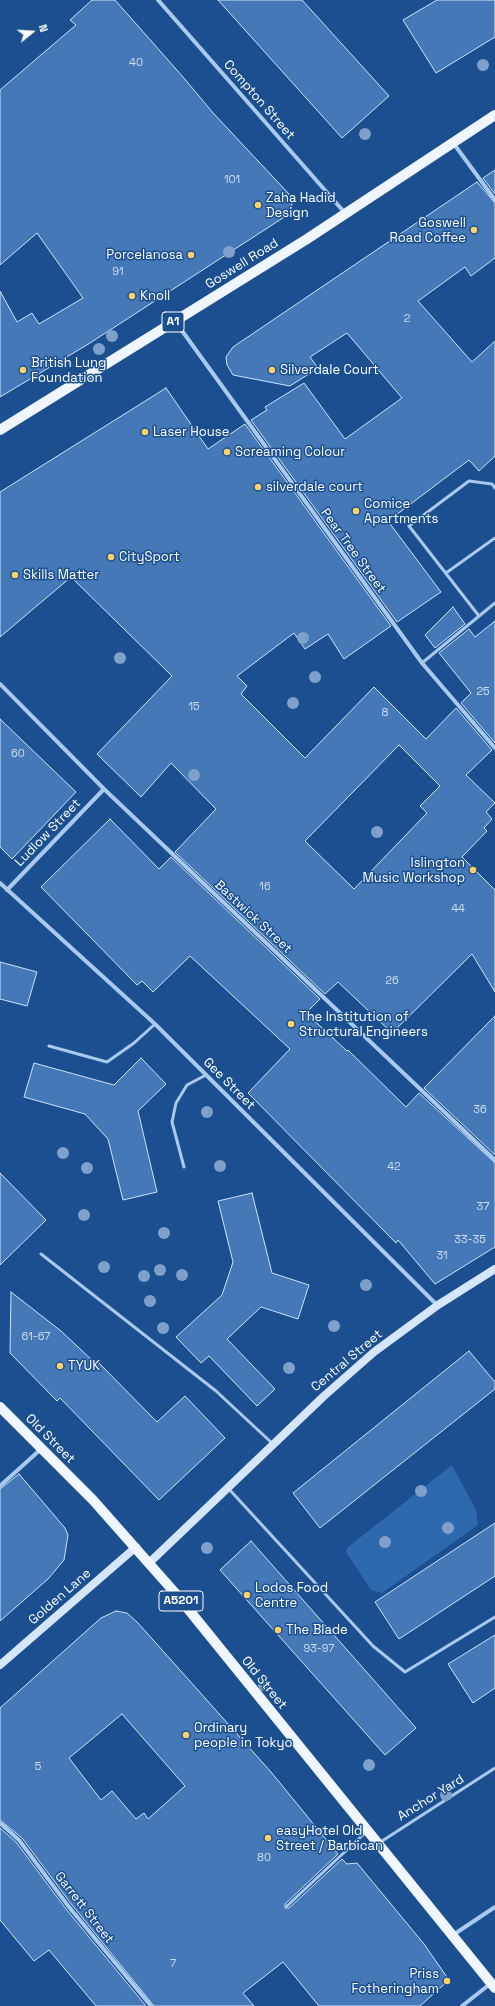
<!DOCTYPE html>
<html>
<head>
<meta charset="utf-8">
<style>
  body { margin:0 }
  #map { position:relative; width:495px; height:2006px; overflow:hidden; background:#1b4f8f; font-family:"Space Grotesk",sans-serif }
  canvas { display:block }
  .north { position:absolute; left:12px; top:12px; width:40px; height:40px; -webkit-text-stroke:3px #1b4f8f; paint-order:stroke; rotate:72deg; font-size:11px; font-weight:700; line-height:16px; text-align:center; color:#fff }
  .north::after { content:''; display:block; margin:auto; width:14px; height:18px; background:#fff; clip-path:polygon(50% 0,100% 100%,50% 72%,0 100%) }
</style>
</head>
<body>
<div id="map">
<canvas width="495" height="2006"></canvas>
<div class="north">N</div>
</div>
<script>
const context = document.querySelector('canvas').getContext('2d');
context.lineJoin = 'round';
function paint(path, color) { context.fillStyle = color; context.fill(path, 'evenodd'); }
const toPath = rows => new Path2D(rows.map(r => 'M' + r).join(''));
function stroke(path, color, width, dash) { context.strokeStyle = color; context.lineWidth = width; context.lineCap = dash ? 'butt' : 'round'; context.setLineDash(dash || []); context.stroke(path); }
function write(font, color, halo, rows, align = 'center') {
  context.font = font + ' "Space Grotesk",sans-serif'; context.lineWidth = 3; context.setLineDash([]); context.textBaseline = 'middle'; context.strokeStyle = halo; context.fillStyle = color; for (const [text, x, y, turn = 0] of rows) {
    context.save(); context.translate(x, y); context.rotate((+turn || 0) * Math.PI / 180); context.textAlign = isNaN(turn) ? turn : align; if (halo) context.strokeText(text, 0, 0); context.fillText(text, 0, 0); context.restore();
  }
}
const green = toPath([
  [452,1465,476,1510,478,1525,382,1593,371,1590,346,1552,348,1547]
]);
const building = toPath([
  [92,0,115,0,183,77,214,114,289,194,292,204,289,214,90,343,0,397,0,291,17,322,32,313,39,324,83,298,37,233,0,265,0,90,76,25,70,20,92,0],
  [218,0,302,0,389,96,342,138,218,0],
  [437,0,495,0,495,37,436,73,403,20,437,0],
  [495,170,495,194,483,178,495,170],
  [477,182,495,203,495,258,471,276,465,267,418,301,472,362,495,341,495,456,479,471,469,460,388,521,441,592,397,622,251,420,267,410,265,407,304,383,345,439,402,398,347,333,310,357,318,368,290,386,233,375,227,365,226,357,233,347,477,182],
  [166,388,208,449,245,424,391,626,344,659,328,634,305,649,294,633,237,676,247,686,241,694,305,758,374,687,426,739,456,708,492,750,466,775,495,803,486,812,492,819,484,828,487,831,462,857,495,890,495,992,472,954,392,1033,338,982,325,994,175,852,216,809,171,763,141,797,97,754,172,676,71,577,0,637,0,492,166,388],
  [399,745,440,786,420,806,427,813,354,889,305,841,399,745],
  [453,607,465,624,435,648,425,635,453,607],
  [495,621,495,743,461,703,471,693,439,653,469,629,475,637,495,621],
  [0,719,76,792,12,859,0,847,0,719],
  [110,819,159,869,171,857,320,999,306,1013,347,1051,348,1050,406,1107,419,1093,495,1163,495,1247,435,1284,398,1240,396,1243,248,1093,290,1049,190,956,153,992,142,981,137,985,41,887,110,819],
  [0,962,37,972,27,1006,0,999,0,962],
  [495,1016,495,1155,424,1088,495,1016],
  [141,1058,166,1084,138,1111,157,1192,123,1200,108,1139,85,1114,24,1097,34,1063,114,1085,141,1058],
  [0,1173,46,1220,0,1265,0,1173],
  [252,1193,272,1273,309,1285,298,1319,261,1307,227,1339,275,1389,257,1406,209,1356,201,1363,176,1337,222,1295,233,1262,218,1201,252,1193],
  [11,1292,61,1331,94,1362,97,1361,157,1422,185,1396,225,1438,159,1500,60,1398,57,1401,10,1353,11,1292],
  [469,1351,495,1382,495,1389,320,1528,293,1493,469,1351],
  [19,1474,65,1528,68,1535,64,1560,48,1579,0,1621,0,1489,19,1474],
  [495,1523,495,1576,399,1639,375,1602,495,1523],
  [251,1541,416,1728,385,1755,220,1570,251,1541],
  [116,1611,127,1613,138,1623,271,1772,338,1854,285,1904,285,1908,289,1908,342,1859,347,1864,357,1863,424,1944,449,1980,420,2006,319,2006,283,1962,243,1993,254,2006,154,2006,72,1905,22,1838,0,1820,0,1708,101,1618,116,1611],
  [122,1714,185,1786,148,1819,144,1813,136,1819,112,1791,101,1800,69,1758,122,1714],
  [495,1635,495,1688,473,1703,448,1664,495,1635],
  [0,1828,16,1842,66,1909,146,2006,96,2006,49,1950,34,1961,0,1920,0,1828]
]);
const lane = toPath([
  [446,573,495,538],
  [479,616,409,526,469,481,492,484,495,488],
  [422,663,495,603],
  [49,1046,107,1062,134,1043,155,1024],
  [184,1167,172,1122,176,1103,187,1085,206,1075],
  [41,1254,216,1391,273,1444],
  [228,1488,373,1646,405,1672,495,1617],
  [379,1843,495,1768],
  [287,1906,366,1832]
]);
const street = toPath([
  [158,0,345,213],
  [454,144,495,200],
  [175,321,422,663,495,748],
  [0,684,104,789,495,1160],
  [0,883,155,1024,437,1305],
  [7,890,104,789],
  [0,1486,41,1449],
  [0,1823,19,1840,69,1907,151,2006],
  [453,1935,495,1907],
  [462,2006,490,1984]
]);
const secondary = toPath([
  [149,1563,324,1396,374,1352,438,1305,495,1269],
  [0,1665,136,1547]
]);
const primary = toPath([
  [0,430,307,239,495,115],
  [0,1407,93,1500,176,1594,495,1988]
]);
const trees = [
  [483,65],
  [365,134],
  [229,252],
  [112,336],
  [99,349],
  [303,638],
  [120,658],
  [315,677],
  [293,703],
  [194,775],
  [377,832],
  [207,1112],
  [63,1153],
  [220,1166],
  [87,1168],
  [84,1215],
  [164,1233],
  [104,1267],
  [160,1270],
  [182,1275],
  [144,1276],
  [366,1285],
  [150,1301],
  [334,1326],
  [163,1328],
  [289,1368],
  [421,1491],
  [448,1528],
  [385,1542],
  [207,1548],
  [264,1685],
  [369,1765],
  [446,1795]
];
const markers = [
  [258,205,4,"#ffd166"],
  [474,230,4,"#ffd166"],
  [191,255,4,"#ffd166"],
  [132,296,4,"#ffd166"],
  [23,370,4,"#ffd166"],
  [272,370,4,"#ffd166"],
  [145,432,4,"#ffd166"],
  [227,452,4,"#ffd166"],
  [258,487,4,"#ffd166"],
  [356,511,4,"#ffd166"],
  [111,557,4,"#ffd166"],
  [15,575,4,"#ffd166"],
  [473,870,4,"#ffd166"],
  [291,1024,4,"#ffd166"],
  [60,1366,4,"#ffd166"],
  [247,1595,4,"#ffd166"],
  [278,1630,4,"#ffd166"],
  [186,1735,4,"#ffd166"],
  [268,1838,4,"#ffd166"],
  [447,1981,4,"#ffd166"]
];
const numberNames = [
  ["40",136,63],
  ["101",232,180],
  ["91",118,272],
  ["2",407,319],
  ["25",483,692],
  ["15",194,707],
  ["8",385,713],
  ["60",18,754],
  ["16",265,887],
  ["44",458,909],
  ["26",392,981],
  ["36",480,1110],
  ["42",394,1167],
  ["37",483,1207],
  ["33-35",470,1240],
  ["31",442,1256],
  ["61-67",36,1337],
  ["93-97",319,1649],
  ["5",38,1767],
  ["80",264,1858],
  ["7",173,1964]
];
const shields = [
  [173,322,22],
  [181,1601,44]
];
const shieldNames = [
  ["A1",173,322],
  ["A5201",181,1601]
];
const streetNames = [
  ["Compton Street",259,100,49],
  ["Goswell Road",242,264,-32],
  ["Pear Tree Street",353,551,54],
  ["Ludlow Street",48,833,-46],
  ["Bastwick Street",253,917,43],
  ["Gee Street",229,1084,45],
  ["Central Street",347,1361,-40],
  ["Old Street",50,1439,45],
  ["Golden Lane",60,1597,-41],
  ["Old Street",264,1683,51],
  ["Anchor Yard",431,1798,-32],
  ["Garrett Street",84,1908,52]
];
const poiNames = [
  ["Zaha Hadid",266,198],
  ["Design",266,213],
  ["Goswell",466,223,"right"],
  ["Road Coffee",466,238,"right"],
  ["Porcelanosa",183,255,"right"],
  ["Knoll",140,296],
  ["British Lung",31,363],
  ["Foundation",31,378],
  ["Silverdale Court",280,370],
  ["Laser House",153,432],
  ["Screaming Colour",235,452],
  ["silverdale court",266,487],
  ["Comice",364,504],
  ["Apartments",364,519],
  ["CitySport",119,557],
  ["Skills Matter",23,575],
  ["Islington",465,863,"right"],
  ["Music Workshop",465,878,"right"],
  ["The Institution of",299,1017],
  ["Structural Engineers",299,1032],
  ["TYUK",68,1366],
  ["Lodos Food",255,1588],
  ["Centre",255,1603],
  ["The Blade",286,1630],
  ["Ordinary",194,1728],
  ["people in Tokyo",194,1743],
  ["easyHotel Old",276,1831],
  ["Street / Barbican",276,1846],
  ["Priss",439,1974,"right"],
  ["Fotheringham",439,1989,"right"]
];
paint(green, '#2e69ad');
paint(building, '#4478b7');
stroke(building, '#cfe3fa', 1);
stroke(lane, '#a9c9ee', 3);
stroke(street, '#a9c9ee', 4);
stroke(secondary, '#d6e6fa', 8);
stroke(primary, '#f0f6ff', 10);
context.fillStyle = '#7ea0ca';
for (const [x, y] of trees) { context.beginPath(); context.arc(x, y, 6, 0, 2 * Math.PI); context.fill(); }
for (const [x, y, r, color] of markers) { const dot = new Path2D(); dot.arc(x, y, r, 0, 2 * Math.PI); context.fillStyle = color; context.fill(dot); stroke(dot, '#1b4f8f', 1.5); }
write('11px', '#d0dded', null, numberNames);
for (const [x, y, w] of shields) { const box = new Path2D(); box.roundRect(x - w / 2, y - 10, w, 20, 3); context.fillStyle = '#1b4f8f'; context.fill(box); stroke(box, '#fff', 1); }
write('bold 12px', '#fff', null, shieldNames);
write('13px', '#fff', '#1b4f8f', streetNames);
write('13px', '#fff', '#1b4f8f', poiNames, 'left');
</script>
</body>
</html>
